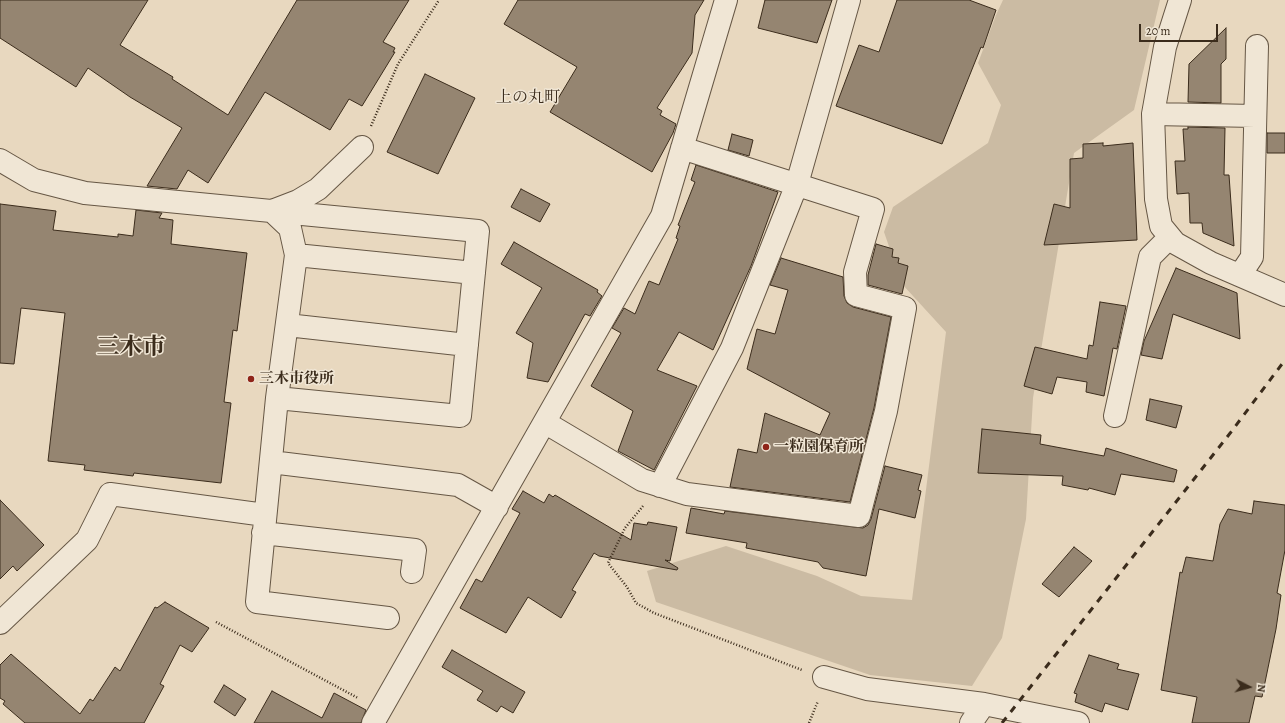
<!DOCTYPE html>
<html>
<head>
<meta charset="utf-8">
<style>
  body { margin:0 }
  #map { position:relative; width:1285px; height:723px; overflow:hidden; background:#e8d8bf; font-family:Alegreya,serif }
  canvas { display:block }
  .north { position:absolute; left:1229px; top:667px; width:40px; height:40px; -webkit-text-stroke:3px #f0e6d5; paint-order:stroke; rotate:96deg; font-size:11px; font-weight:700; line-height:16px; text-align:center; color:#3b2c1c }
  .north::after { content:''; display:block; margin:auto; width:14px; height:18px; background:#3b2c1c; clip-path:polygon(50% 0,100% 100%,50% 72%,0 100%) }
  .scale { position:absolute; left:1139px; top:24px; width:79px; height:18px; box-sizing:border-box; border:2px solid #3b2c1c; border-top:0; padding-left:5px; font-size:12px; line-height:14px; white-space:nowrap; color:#3b2c1c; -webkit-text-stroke:3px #f0e6d5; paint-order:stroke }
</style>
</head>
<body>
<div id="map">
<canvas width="1285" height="723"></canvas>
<div class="north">N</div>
<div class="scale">20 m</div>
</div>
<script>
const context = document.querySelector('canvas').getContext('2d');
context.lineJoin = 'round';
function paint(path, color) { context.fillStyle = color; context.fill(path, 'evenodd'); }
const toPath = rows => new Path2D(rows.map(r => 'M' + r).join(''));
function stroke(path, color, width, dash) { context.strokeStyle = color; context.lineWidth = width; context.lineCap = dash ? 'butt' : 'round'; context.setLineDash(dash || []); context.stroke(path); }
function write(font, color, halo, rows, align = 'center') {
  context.font = font + ' Alegreya,"Noto Serif JP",serif'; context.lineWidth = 3; context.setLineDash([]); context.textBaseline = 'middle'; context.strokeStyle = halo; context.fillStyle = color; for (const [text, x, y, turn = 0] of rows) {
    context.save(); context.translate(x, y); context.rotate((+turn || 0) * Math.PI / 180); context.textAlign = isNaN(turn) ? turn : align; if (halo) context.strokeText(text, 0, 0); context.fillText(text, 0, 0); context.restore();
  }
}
const green = toPath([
  [1003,0,1160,0,1134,110,1074,153,1033,398,1026,519,1002,638,972,686,870,675,656,602,647,571,726,546,817,576,861,596,912,600,946,332,902,284,884,232,893,207,988,143,1001,105,978,63,996,15]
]);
const building = toPath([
  [0,0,148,0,120,45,173,77,172,79,228,115,297,0,409,0,383,42,395,48,393,52,395,52,362,106,349,99,330,130,265,92,208,183,188,170,177,189,147,186,182,128,130,97,88,68,76,87,0,38,0,0],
  [518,0,704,0,695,15,692,53,657,108,662,111,660,115,676,124,673,133,652,172,550,112,577,67,504,24,518,0],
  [765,0,832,0,817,43,758,28,765,0],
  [897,0,969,0,996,10,983,48,981,47,942,144,836,106,859,45,879,52,897,0],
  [1226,28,1226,59,1221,64,1221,103,1188,102,1189,64,1226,28],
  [425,74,475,98,438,174,387,152,425,74],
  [1188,127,1225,128,1224,175,1229,175,1234,246,1203,233,1202,223,1190,223,1189,193,1177,194,1175,161,1185,161,1183,129,1188,129,1188,127],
  [1267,133,1285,133,1285,153,1267,153,1267,133],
  [732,134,753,140,749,156,728,150,732,134],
  [1103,143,1103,146,1133,143,1137,240,1044,245,1054,204,1070,208,1070,159,1083,158,1083,144,1103,143],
  [696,165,778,192,751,266,713,350,679,332,657,370,697,386,654,470,618,451,633,411,591,386,621,333,612,328,624,308,635,314,649,281,659,285,678,239,676,238,680,226,678,225,695,182,691,180,696,165],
  [521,189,550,204,540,222,511,207,521,189],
  [0,204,56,211,53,230,118,237,118,234,133,236,136,210,162,213,159,218,173,220,171,244,247,253,237,331,233,330,224,402,231,403,221,483,134,473,133,476,84,470,85,465,48,461,65,313,21,308,14,364,0,363,0,204],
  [514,242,598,290,597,292,602,296,590,316,585,314,548,382,527,378,533,343,516,333,542,288,501,264,514,242],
  [876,244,893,249,892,257,899,258,898,263,908,266,902,294,868,285,868,275,876,244],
  [781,258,843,277,844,296,847,303,853,307,891,317,874,408,850,502,730,487,738,449,757,453,765,413,820,435,830,413,747,369,757,329,775,334,788,290,770,285,781,258],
  [1176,268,1237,293,1240,339,1173,314,1162,359,1141,355,1144,341,1176,268],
  [1100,302,1126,306,1117,349,1113,348,1104,396,1086,392,1087,382,1057,377,1052,394,1024,386,1035,347,1087,359,1089,345,1093,346,1100,302],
  [1150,399,1182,406,1176,428,1146,420,1150,399],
  [982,429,1041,435,1040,444,1104,456,1106,448,1177,470,1174,482,1121,474,1115,495,1089,488,1088,490,1062,485,1063,476,978,473,982,429],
  [885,466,922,475,918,490,921,491,915,518,879,509,866,576,823,568,818,562,746,548,747,543,686,533,691,508,724,514,725,511,863,528,868,525,871,519,885,466],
  [523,491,544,503,549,494,553,497,555,495,631,540,634,523,647,525,648,522,677,527,670,561,665,560,678,568,677,570,599,556,594,553,572,590,576,592,561,618,528,597,506,633,460,608,476,579,482,582,520,513,512,509,523,491],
  [0,500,44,545,17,571,13,566,0,579,0,500],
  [1254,501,1285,505,1285,550,1277,593,1281,595,1276,629,1262,697,1255,696,1249,723,1192,723,1197,697,1161,690,1180,572,1182,573,1186,557,1213,561,1220,524,1228,509,1252,514,1254,501],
  [1074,547,1092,561,1059,597,1042,584,1074,547],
  [165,602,209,628,192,652,180,645,160,684,164,686,144,723,25,723,3,704,5,701,0,698,0,665,11,654,80,714,90,699,93,701,115,667,120,671,155,607,157,608,165,602],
  [452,650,525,692,513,713,501,706,497,712,477,700,483,691,442,667,452,650],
  [1089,655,1119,664,1117,669,1139,674,1128,710,1105,703,1102,712,1075,702,1077,694,1074,693,1089,655],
  [224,685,246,699,235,716,214,702,224,685],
  [272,691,322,718,334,693,366,710,361,723,254,723,272,691]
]);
const path = toPath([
  [371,126,398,64,439,0],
  [643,506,625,528,608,563,627,587,636,603,654,613,802,670],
  [216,622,358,698],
  [809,723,818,701]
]);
const minor = toPath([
  [1180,0,1165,47,1153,114,1156,199,1161,226,1175,243,1211,263,1285,295],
  [1153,114,1255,116],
  [362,147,318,189,298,201,272,211,290,228,296,255,277,398,257,602,388,618],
  [0,160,34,180,85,193,478,231,460,416,277,398],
  [296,255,474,273],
  [1240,275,1252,257,1257,46],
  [287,325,467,345],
  [1115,416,1150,257,1170,237],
  [546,423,642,480,687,494,859,516,886,411,905,308,856,295,855,272,873,209,682,148],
  [271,462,458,485,497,507],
  [660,486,732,348,797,184,849,0],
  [263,533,415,550,412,572],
  [0,623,87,540,110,494,265,515],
  [824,677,867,689,984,704,1078,723],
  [373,723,662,216,726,0],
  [971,723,984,704]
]);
const rail = toPath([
  [1002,723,1231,432,1285,360]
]);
const markers = [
  [251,379,4,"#8f2418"],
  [766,447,4,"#8f2418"]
];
const poiNames = [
  ["三木市役所",259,379],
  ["一粒園保育所",774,447]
];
const neighbourhoodNames = [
  ["上の丸町",528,98]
];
const townNames = [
  ["三木市",131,348]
];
paint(green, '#cbbba3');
paint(building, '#958571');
stroke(building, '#3b2c1c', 1);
stroke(minor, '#665745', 24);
stroke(path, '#3b2c1c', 2.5, [1, 2]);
stroke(minor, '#f0e6d5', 22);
stroke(rail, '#3b2c1c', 3, [7, 7]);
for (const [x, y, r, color] of markers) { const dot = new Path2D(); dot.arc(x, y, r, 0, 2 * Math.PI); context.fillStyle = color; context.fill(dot); stroke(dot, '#f0e6d5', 1.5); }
write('bold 15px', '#3b2c1c', '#f0e6d5', poiNames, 'left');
write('16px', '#3b2c1c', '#f0e6d5', neighbourhoodNames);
write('bold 23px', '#3b2c1c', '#f0e6d5', townNames);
</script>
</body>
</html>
